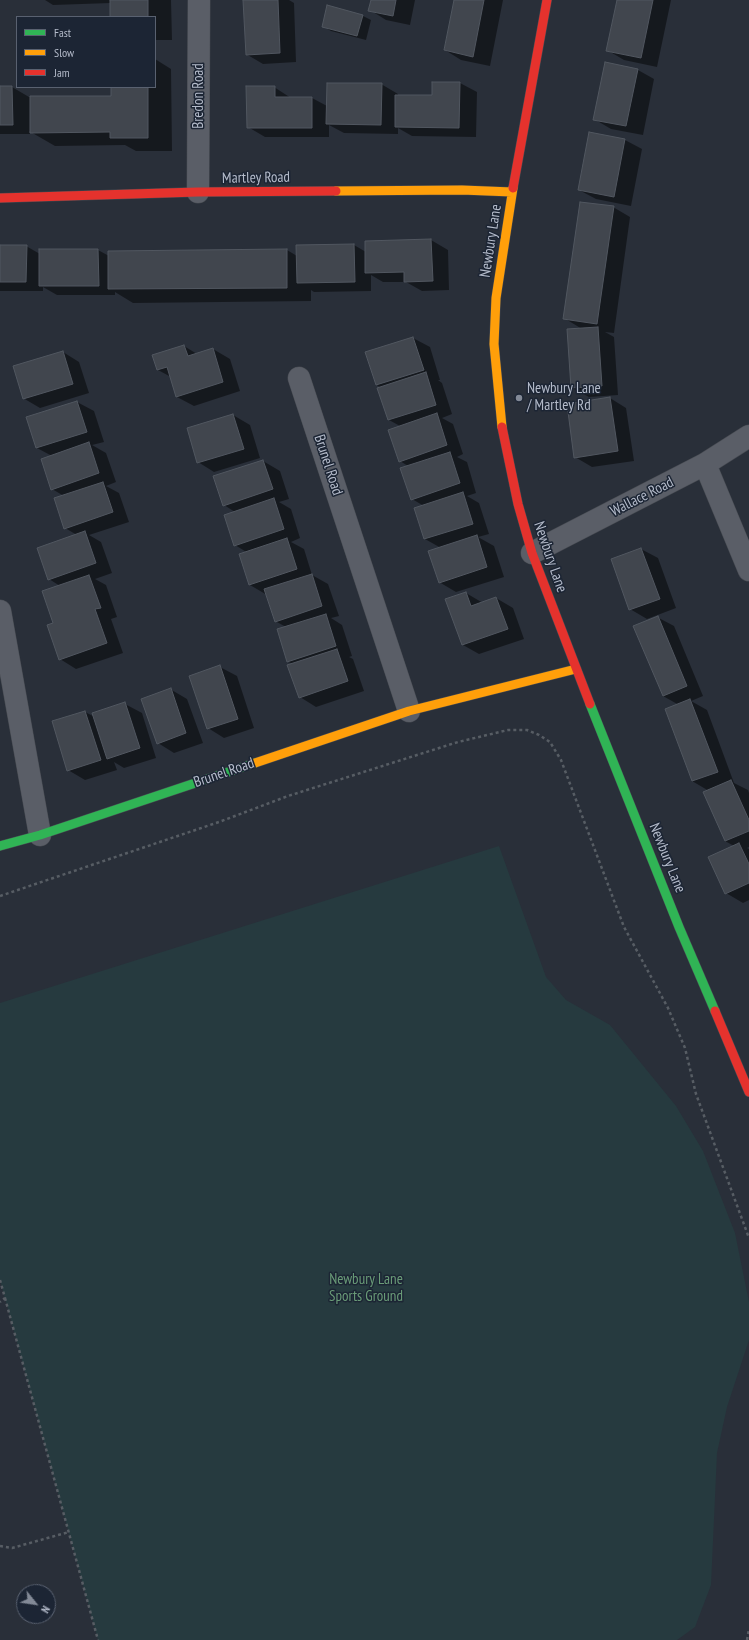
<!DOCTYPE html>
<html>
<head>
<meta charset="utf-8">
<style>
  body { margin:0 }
  #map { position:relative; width:749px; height:1640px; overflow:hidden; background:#292f39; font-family:"PT Sans Narrow",sans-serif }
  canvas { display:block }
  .legend { position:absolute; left:16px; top:16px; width:140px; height:72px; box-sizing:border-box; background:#1c2534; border:1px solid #596170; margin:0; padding:5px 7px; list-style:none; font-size:12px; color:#b4bbca }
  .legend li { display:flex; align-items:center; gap:8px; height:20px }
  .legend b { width:20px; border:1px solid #596170 }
  .north { position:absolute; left:16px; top:1584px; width:40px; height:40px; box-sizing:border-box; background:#1c2534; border:1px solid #596170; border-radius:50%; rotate:120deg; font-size:11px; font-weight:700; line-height:16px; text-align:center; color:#b4bbca }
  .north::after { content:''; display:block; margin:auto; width:14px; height:18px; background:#838a97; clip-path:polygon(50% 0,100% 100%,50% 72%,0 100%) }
</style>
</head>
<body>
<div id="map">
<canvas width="749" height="1640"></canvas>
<ul class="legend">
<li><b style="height:5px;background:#30b455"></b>Fast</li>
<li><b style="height:5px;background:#ff9f0a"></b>Slow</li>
<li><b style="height:5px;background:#e5322d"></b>Jam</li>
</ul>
<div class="north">N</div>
</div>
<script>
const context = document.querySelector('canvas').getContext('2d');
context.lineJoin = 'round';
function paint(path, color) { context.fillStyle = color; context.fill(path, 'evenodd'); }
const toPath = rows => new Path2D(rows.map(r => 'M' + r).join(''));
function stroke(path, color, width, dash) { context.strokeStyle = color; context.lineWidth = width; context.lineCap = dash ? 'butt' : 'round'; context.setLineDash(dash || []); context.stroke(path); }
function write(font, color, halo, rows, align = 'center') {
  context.font = font + ' "PT Sans Narrow",sans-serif'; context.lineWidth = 3; context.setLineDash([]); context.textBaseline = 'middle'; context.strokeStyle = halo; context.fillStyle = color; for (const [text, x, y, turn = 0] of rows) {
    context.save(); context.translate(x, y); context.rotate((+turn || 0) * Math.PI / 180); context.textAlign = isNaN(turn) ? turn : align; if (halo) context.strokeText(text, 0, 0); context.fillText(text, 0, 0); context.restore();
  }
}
const green = toPath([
  [499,846,546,977,566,1000,610,1025,676,1106,703,1151,735,1233,749,1302,749,1340,727,1407,717,1453,711,1585,695,1627,677,1640,98,1640,0,1280,0,1003]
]);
const shadow = toPath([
  [45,0,171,0,172,40,155,40,155,17,111,17,111,3,53,5],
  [244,0,289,0,294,3,296,62,263,64,246,54],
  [372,0,415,0,410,25,386,20,370,10],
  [455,0,503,0,490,66,461,60,445,50],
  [618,0,671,0,657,67,624,60,607,50],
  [363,16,371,20,366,40,331,31,323,26],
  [155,59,171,69,172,151,136,151,125,145,55,146,29,131,30,134,0,134,0,87,12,87,29,97,112,97,112,87,155,87],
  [638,70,654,79,643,135,611,129,594,119],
  [460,83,477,92,476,137,412,136,398,128,398,134,344,133,329,125,329,137,265,137,248,127,274,87,291,98,312,98,327,106,381,84,398,94,398,96,433,96],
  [625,140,642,149,631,206,596,199,579,190],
  [613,207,630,217,614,333,605,332,614,337,618,395,589,397,572,388,582,329,564,318],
  [431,240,448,250,449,290,422,291,406,282,383,282,371,275,371,291,314,292,311,290,311,301,133,303,115,292,115,295,57,295,43,287,43,291,0,291,0,246,26,246,40,254,40,250,98,250,109,256,287,250,297,256,354,245,366,252,366,242],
  [413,338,430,347,440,380,438,380,442,383,452,414,442,418,453,424,463,454,457,457,467,462,476,493,467,496,479,503,489,534,478,537,494,546,504,577,456,592,439,582,441,548,425,539,416,508,424,506,412,499,408,466,400,461,400,426,389,420,381,388,377,385,366,353],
  [184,346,197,354,213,349,230,359,240,391,194,406,177,397,171,377,158,370,154,356],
  [63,352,79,362,89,393,40,408,23,398],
  [610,398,626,408,634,461,592,467,575,457],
  [77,402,94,411,104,442,92,445,106,453,116,482,106,486,119,493,129,522,89,535,101,542,112,573,95,579,106,585,117,617,111,619,123,653,76,669,60,659,55,624,60,586,49,579,77,535,65,528,64,496,52,489,52,456,37,448,28,417],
  [233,415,250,425,260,458,214,472,198,462],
  [263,461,280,471,289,499,279,502,291,509,300,538,291,542,304,549,312,575,328,584,339,616,331,618,342,625,352,656,349,657,353,659,364,691,316,707,300,697,292,664,287,661,286,627,275,621,267,595,250,585,248,553,235,545,235,512,224,505],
  [641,549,658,558,676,608,647,619,630,609],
  [466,593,483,603,496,598,513,608,524,639,479,654,463,645],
  [657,617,674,626,703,696,691,701,707,710,734,783,748,790,749,793,749,847,747,848,749,849,749,900,743,903,726,893,734,846,725,841,709,791,692,781,679,705,663,696],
  [220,667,237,676,254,728,224,738,208,728],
  [170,689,187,699,203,743,174,753,158,743],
  [125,704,142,713,156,758,124,768,114,762,117,770,85,780,68,770,85,712,95,717]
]);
const building = toPath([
  [110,0,148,0,148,17,110,17,110,0],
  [243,0,278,0,280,53,246,55,243,0],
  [371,0,396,0,393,16,368,11,371,0],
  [454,0,484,0,473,57,444,50,454,0],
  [617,0,653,0,641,58,606,51,617,0],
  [327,5,363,15,357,36,322,27,327,5],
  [605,62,638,69,626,126,593,120,605,62],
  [432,82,460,82,459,128,395,127,395,95,432,95,432,82],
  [327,83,382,83,381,125,326,124,327,83],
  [0,86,12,86,13,125,0,125,0,86],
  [246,86,275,86,275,97,312,97,312,128,247,128,246,86],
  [111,87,148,87,148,138,110,138,110,132,30,133,30,96,111,96,111,87],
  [589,132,625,139,614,197,578,190,589,132],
  [580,202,614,206,597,324,563,319,580,202],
  [431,239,433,281,404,282,404,272,365,273,365,241,431,239],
  [354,244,355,282,297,283,296,245,354,244],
  [0,245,27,245,26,282,0,282,0,245],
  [39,249,98,249,99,286,39,286,39,249],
  [287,249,287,288,108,289,108,251,287,249],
  [598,327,602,386,571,388,567,329,598,327],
  [413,337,424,370,376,385,365,352,413,337],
  [184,345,188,356,213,348,223,382,176,397,167,367,157,370,152,355,184,345],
  [63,351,73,384,23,399,13,366,63,351],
  [426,372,436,405,388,420,377,388,426,372],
  [610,397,618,451,574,458,567,404,610,397],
  [77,401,87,432,36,448,26,417,77,401],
  [437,413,447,445,399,462,388,430,437,413],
  [233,414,244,449,197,463,187,428,233,414],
  [89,442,99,473,51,490,41,459,89,442],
  [450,452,460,483,411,500,400,468,450,452],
  [263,460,273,489,223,506,213,476,263,460],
  [103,482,113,512,64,529,54,498,103,482],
  [463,492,473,524,424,539,414,508,463,492],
  [274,498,284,529,234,546,224,515,274,498],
  [85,531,96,563,48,580,37,548,85,531],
  [477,535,487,567,439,583,428,551,477,535],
  [287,538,297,569,249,585,239,554,287,538],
  [641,548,660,599,629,610,611,559,641,548],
  [312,574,322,606,275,622,264,589,312,574],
  [89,575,101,608,95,609,107,643,59,660,47,625,53,623,42,591,89,575],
  [466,592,471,606,496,597,508,629,462,645,445,599,466,592],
  [326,614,336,646,287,662,277,629,326,614],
  [658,616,687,686,663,696,633,626,658,616],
  [337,649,348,681,299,698,287,665,337,649],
  [220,665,238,719,207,729,189,676,220,665],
  [171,688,186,733,157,744,141,699,171,688],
  [690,699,718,772,692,781,665,709,690,699],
  [125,702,140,748,107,759,92,713,125,702],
  [85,711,101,760,67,771,52,721,85,711],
  [731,780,749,820,749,831,725,841,703,792,731,780],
  [739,843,749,864,749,883,725,894,708,857,739,843]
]);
const path = toPath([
  [0,896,219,822,288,796,458,742,508,730,527,730,539,735,550,742,561,760,624,927,668,1008,685,1048,696,1094,749,1238],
  [0,1280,5,1298,0,1302],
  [5,1298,98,1640],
  [0,1546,12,1548,69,1532],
  [747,1640,749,1629]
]);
const street = toPath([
  [198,192,199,0],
  [299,378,409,711],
  [705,464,749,570],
  [532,553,705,464,749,436],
  [0,611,40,835]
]);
const fast = toPath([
  [590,704,679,927,715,1011],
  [0,846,40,835,255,763]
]);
const slow = toPath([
  [336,191,462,190,512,192],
  [502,427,494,344,496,298,513,188],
  [255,763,409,711,576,669]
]);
const jam = toPath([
  [513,188,547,0],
  [0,198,198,192,336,191],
  [502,427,518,504,532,553,590,704],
  [715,1011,749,1092]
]);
const markers = [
  [519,398,4,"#838a97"]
];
const streetNames = [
  ["Bredon Road",199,96,-90],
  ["Martley Road",256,178,-1],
  ["Newbury Lane",491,241,-81],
  ["Brunel Road",328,465,72],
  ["Wallace Road",642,497,-27],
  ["Newbury Lane",550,557,71],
  ["Brunel Road",224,773,-19],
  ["Newbury Lane",667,858,68]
];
const poiNames = [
  ["Newbury Lane",527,389],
  ["/ Martley Rd",527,406]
];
const parkNames = [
  ["Newbury Lane",366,1280],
  ["Sports Ground",366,1297]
];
paint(green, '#263a3f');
paint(shadow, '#0007');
paint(building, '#41464e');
stroke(building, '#515760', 1);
stroke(street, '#464a51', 23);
stroke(fast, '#464a51', 10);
stroke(slow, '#464a51', 10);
stroke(jam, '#464a51', 10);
stroke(path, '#575d64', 2.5, [3, 3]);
stroke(street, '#5a5e67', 22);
stroke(fast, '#30b455', 9);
stroke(slow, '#ff9f0a', 9);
stroke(jam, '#e5322d', 9);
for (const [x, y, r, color] of markers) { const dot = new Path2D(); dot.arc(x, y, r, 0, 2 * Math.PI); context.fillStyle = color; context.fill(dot); stroke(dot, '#1c2534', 1.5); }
write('15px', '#b4bbca', '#1c2534', streetNames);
write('15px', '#b4bbca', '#1c2534', poiNames, 'left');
write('15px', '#6a9c78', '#1c2534', parkNames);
</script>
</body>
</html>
